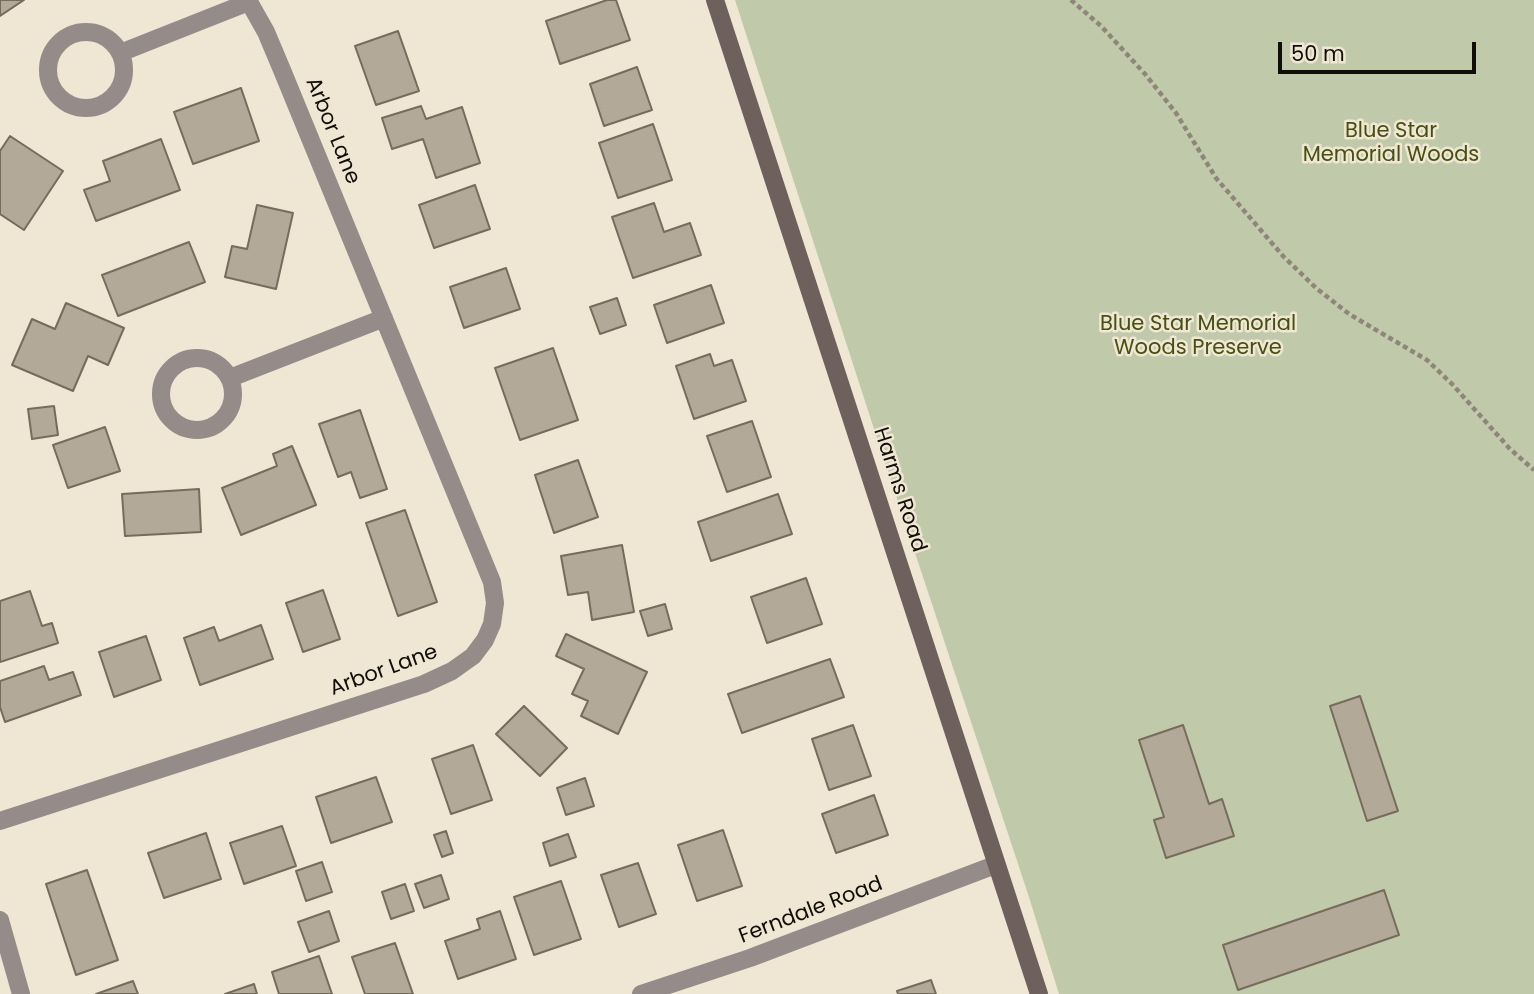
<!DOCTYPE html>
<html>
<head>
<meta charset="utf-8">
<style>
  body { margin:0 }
  #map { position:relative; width:1534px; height:994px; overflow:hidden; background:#f0e6d4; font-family:Poppins,sans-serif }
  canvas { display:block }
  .scale { position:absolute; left:1278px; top:42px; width:198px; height:32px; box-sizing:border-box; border:4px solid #110e08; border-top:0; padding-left:9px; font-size:21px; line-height:24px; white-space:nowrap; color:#110e08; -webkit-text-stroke:5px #f0e6d4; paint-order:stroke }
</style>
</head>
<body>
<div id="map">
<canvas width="1534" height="994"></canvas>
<div class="scale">50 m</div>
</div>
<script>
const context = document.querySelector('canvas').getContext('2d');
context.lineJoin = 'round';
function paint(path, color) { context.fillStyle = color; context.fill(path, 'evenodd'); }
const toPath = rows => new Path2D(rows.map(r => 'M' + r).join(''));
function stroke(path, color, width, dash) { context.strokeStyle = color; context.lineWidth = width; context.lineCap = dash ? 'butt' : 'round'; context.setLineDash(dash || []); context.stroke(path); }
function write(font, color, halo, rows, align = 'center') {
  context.font = font + ' Poppins,sans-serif'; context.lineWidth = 5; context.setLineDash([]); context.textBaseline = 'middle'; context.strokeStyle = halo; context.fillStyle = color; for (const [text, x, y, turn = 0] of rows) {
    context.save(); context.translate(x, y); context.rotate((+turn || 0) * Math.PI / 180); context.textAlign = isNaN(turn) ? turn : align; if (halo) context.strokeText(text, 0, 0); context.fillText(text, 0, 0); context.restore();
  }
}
const green = toPath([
  [735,0,1534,0,1534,994,1059,994,1028,894,875,432]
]);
const building = toPath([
  [0,0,24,0,0,16,0,0],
  [607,0,616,0,630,40,560,64,546,21,607,0],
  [398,31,419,91,376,105,355,46,398,31],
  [637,67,652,110,604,126,590,84,637,67],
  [241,88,259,141,193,164,174,112,241,88],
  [421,106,426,119,462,107,480,163,436,178,423,139,392,149,382,118,421,106],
  [653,124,672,180,618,198,599,143,653,124],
  [10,136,63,171,24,230,0,214,0,151,10,136],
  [161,139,180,190,96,221,84,190,110,181,103,161,161,139],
  [475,185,490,229,434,248,419,205,475,185],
  [654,203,664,232,690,223,701,255,633,278,612,217,654,203],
  [257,205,293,213,276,289,225,277,232,246,247,249,257,205],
  [189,242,205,282,118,316,102,275,189,242],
  [506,268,520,309,464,328,450,287,506,268],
  [711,285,724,323,667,343,654,305,711,285],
  [617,298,626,325,600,334,590,307,617,298],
  [66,303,124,328,108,365,88,356,73,391,12,365,32,319,55,329,66,303],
  [553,348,578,420,520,440,495,368,553,348],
  [710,354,714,366,732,360,746,401,694,419,676,366,710,354],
  [54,406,58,435,32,439,28,409,54,406],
  [360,410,387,489,360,498,351,472,338,477,319,424,360,410],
  [752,421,771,477,727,492,707,436,752,421],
  [105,427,120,471,68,488,53,445,105,427],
  [292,446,316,505,241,535,222,488,277,466,273,454,292,446],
  [578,460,598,517,554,533,535,475,578,460],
  [199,489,201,532,125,536,122,494,199,489],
  [778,494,792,534,711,561,698,522,778,494],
  [405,510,437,602,398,616,366,523,405,510],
  [622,545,634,612,592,620,588,592,568,595,561,556,622,545],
  [806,578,822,624,767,643,751,597,806,578],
  [323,590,340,639,303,652,286,603,323,590],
  [30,591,42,626,52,623,58,643,0,662,0,601,30,591],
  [665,604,672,629,648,636,640,611,665,604],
  [261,625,273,659,200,685,184,638,214,627,219,641,261,625],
  [566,634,647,672,618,734,581,716,588,701,572,694,584,669,556,656,566,634],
  [146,636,161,680,114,697,99,652,146,636],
  [830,659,844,697,742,733,728,694,830,659],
  [44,666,49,680,73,672,81,695,5,722,0,707,0,681,44,666],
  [1360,696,1398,811,1367,821,1330,706,1360,696],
  [524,706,567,748,540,776,496,734,524,706],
  [853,725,871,776,829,790,812,739,853,725],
  [1183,725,1209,804,1222,799,1234,836,1166,858,1154,820,1164,817,1139,740,1183,725],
  [473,745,492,800,451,814,432,759,473,745],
  [376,777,392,822,331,843,316,797,376,777],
  [585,778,594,806,566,815,557,788,585,778],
  [874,795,888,835,836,853,822,814,874,795],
  [282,826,296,866,244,884,230,843,282,826],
  [723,830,742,886,697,901,678,845,723,830],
  [446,831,453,853,442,857,434,835,446,831],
  [206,833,221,879,164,898,148,853,206,833],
  [568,834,576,857,550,866,543,843,568,834],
  [322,862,332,892,306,901,296,871,322,862],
  [638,863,656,914,619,927,601,875,638,863],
  [87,870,118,960,76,975,46,884,87,870],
  [441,875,449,899,424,908,415,884,441,875],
  [561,881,581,939,534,955,514,897,561,881],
  [405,884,414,911,391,919,382,892,405,884],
  [1384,890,1399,935,1238,990,1223,945,1384,890],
  [329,911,339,941,309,952,298,922,329,911],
  [500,911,516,959,458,979,445,941,480,929,477,919,500,911],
  [395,943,413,994,365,994,352,957,395,943],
  [319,956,332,994,279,994,272,972,319,956],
  [931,980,936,994,898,994,897,991,931,980],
  [133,981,138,994,96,994,133,981],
  [254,984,257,994,225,994,254,984]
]);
const path = toPath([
  [1071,0,1101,26,1145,74,1176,113,1216,178,1283,256,1316,288,1349,314,1427,360,1452,384,1510,449,1534,470]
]);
const minor = toPath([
  '48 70a38 38 0 1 1 76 0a38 38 0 1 1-76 0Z',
  [120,53,249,2],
  '161 394a36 36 0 1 1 72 0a36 36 0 1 1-72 0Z',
  [230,378,384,318],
  [0,821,424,684,452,671,473,656,485,640,492,624,495,603,492,582,282,70,266,32,248,0],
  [0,920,21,994],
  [641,994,750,958,995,865]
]);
const secondary = toPath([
  [715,0,1039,994]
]);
const streetNames = [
  ["Arbor Lane",332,131,68],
  ["Harms Road",899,490,72],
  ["Arbor Lane",384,671,-20],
  ["Ferndale Road",811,911,-21]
];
const parkNames = [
  ["Blue Star",1391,132],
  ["Memorial Woods",1391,156],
  ["Blue Star Memorial",1198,325],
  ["Woods Preserve",1198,349]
];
paint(green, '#c0c9a9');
paint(building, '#b3a998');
stroke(building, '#756c5c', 2);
stroke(path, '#8d8679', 4.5, [5, 3.5]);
stroke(minor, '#958b89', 18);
stroke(secondary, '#6d605d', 18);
write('21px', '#110e08', '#f0e6d4', streetNames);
write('21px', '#445110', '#f0e6d4', parkNames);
</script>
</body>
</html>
